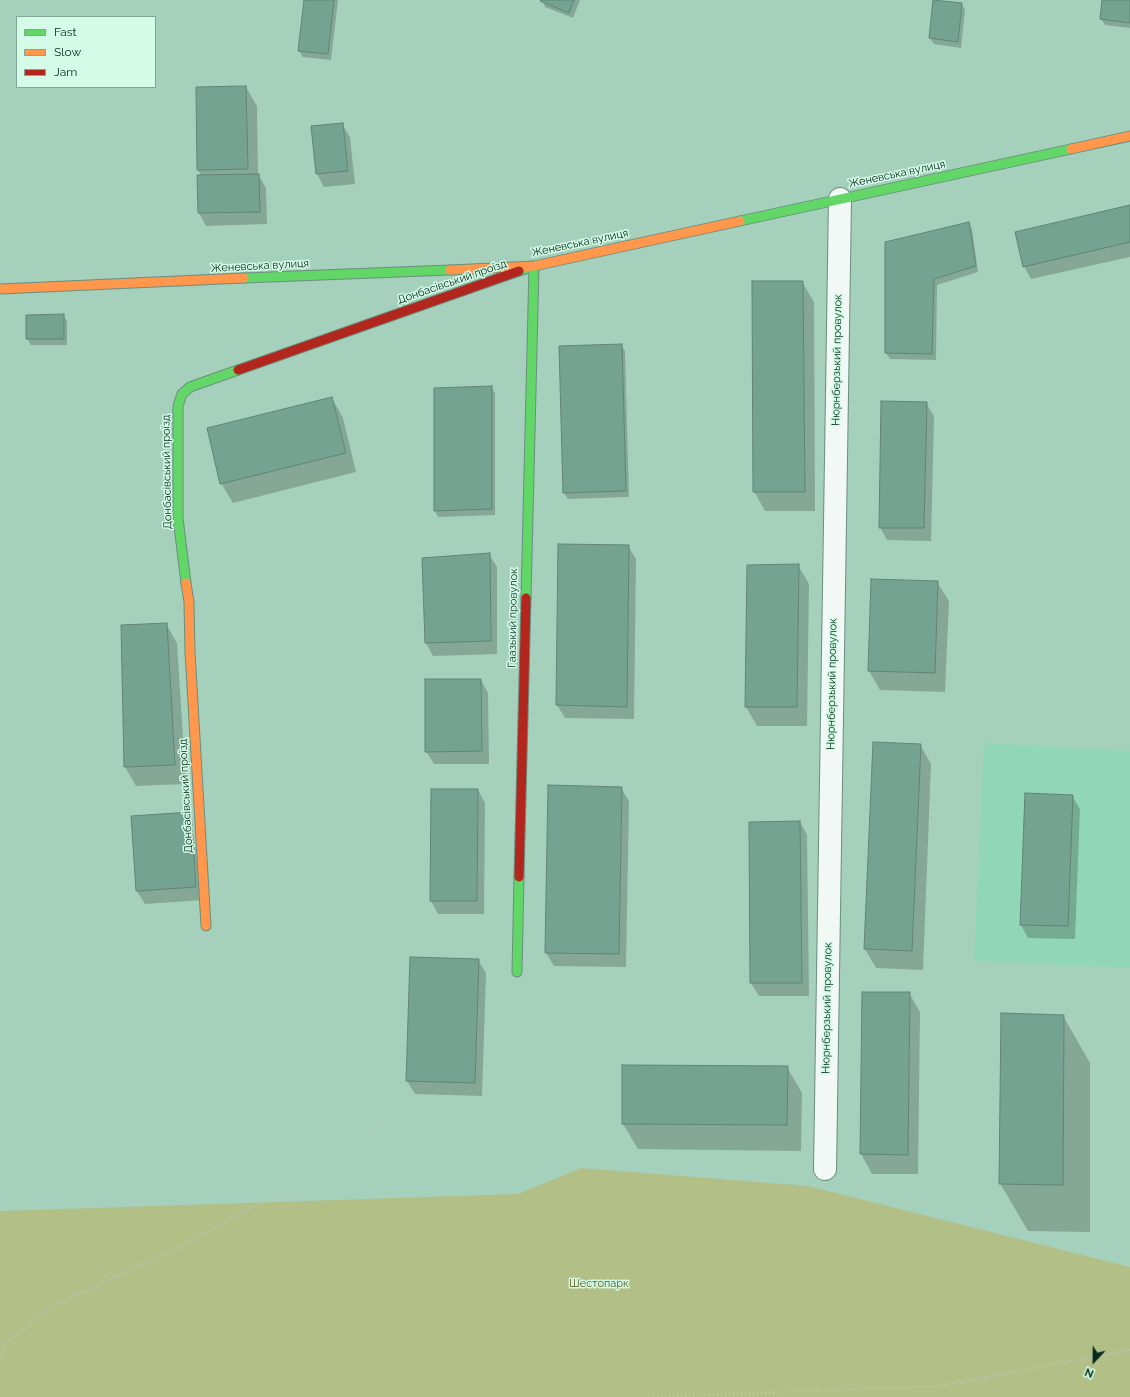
<!DOCTYPE html>
<html>
<head>
<meta charset="utf-8">
<style>
  body { margin:0 }
  #map { position:relative; width:1130px; height:1397px; overflow:hidden; background:#a5d1bc; font-family:Raleway,sans-serif }
  canvas { display:block }
  .legend { position:absolute; left:16px; top:16px; width:140px; height:72px; box-sizing:border-box; background:#d4fbe7; border:1px solid #82a796; margin:0; padding:5px 7px; list-style:none; font-size:12px; color:#062a1c }
  .legend li { display:flex; align-items:center; gap:8px; height:20px }
  .legend b { width:20px; border:1px solid #82a796 }
  .north { position:absolute; left:1074px; top:1341px; width:40px; height:40px; -webkit-text-stroke:3px #d4fbe7; paint-order:stroke; rotate:202deg; font-size:11px; font-weight:700; line-height:16px; text-align:center; color:#062a1c }
  .north::after { content:''; display:block; margin:auto; width:14px; height:18px; background:#062a1c; clip-path:polygon(50% 0,100% 100%,50% 72%,0 100%) }
</style>
</head>
<body>
<div id="map">
<canvas width="1130" height="1397"></canvas>
<ul class="legend">
<li><b style="height:5px;background:#63d668"></b>Fast</li>
<li><b style="height:5px;background:#ff974d"></b>Slow</li>
<li><b style="height:5px;background:#b3261e"></b>Jam</li>
</ul>
<div class="north">N</div>
</div>
<script>
const context = document.querySelector('canvas').getContext('2d');
context.lineJoin = 'round';
function paint(path, color) { context.fillStyle = color; context.fill(path, 'evenodd'); }
const toPath = rows => new Path2D(rows.map(r => 'M' + r).join(''));
function stroke(path, color, width, dash) { context.strokeStyle = color; context.lineWidth = width; context.lineCap = dash ? 'butt' : 'round'; context.setLineDash(dash || []); context.stroke(path); }
function write(font, color, halo, rows, align = 'center') {
  context.font = font + ' Raleway,sans-serif'; context.lineWidth = 3; context.setLineDash([]); context.textBaseline = 'middle'; context.strokeStyle = halo; context.fillStyle = color; for (const [text, x, y, turn = 0] of rows) {
    context.save(); context.translate(x, y); context.rotate((+turn || 0) * Math.PI / 180); context.textAlign = isNaN(turn) ? turn : align; if (halo) context.strokeText(text, 0, 0); context.fillText(text, 0, 0); context.restore();
  }
}
const built = toPath([
  [984,743,1130,751,1130,968,974,961]
]);
const green = toPath([
  [581,1168,808,1186,1130,1267,1130,1397,0,1397,0,1211,518,1194]
]);
const shadow = toPath([
  [305,0,338,0,331,60,303,57,299,51],
  [542,0,580,0,573,18,545,7],
  [1103,0,1130,0,1130,28,1105,25,1101,19],
  [962,4,965,10,961,48,934,44,930,38],
  [246,87,257,106,258,174,266,188,267,224,206,226,199,213,202,176,198,170],
  [342,124,350,137,355,184,324,187,317,174,312,127],
  [1130,207,1130,257,1031,279,1024,266],
  [969,223,972,229,978,272,937,285,936,360,890,359,886,353,886,243],
  [802,282,814,302,815,511,765,511,754,491],
  [64,315,67,322,67,345,31,345,27,339],
  [621,345,625,351,629,497,568,499,564,493],
  [491,387,495,393,495,515,438,517,435,511],
  [332,398,343,418,356,472,233,503,221,483],
  [926,403,934,416,931,541,887,540,880,527],
  [628,546,636,559,634,719,565,718,557,705],
  [489,554,497,567,497,654,433,656,426,643,423,559],
  [798,565,809,584,807,726,757,726,746,707],
  [937,582,949,601,945,692,880,690,869,671],
  [166,624,177,643,186,784,136,786,125,767],
  [481,680,488,693,489,764,434,764,426,751],
  [920,745,931,764,923,970,876,968,865,949],
  [621,788,629,801,626,967,554,966,546,953],
  [478,790,485,803,484,914,438,914,431,901],
  [1072,796,1080,809,1075,939,1028,938,1021,925],
  [190,813,203,900,145,904,137,891,132,817],
  [800,822,807,835,809,996,759,996,751,983,750,823],
  [478,960,486,973,482,1096,415,1094,407,1081],
  [909,993,920,1012,918,1174,872,1174,861,1154],
  [1063,1016,1090,1063,1090,1232,1028,1231,1000,1183],
  [787,1067,802,1093,801,1151,638,1149,623,1124]
]);
const building = toPath([
  [304,0,334,0,328,54,298,51,304,0],
  [541,0,574,0,569,13,540,1,541,0],
  [933,0,962,3,958,42,929,38,933,0],
  [1102,0,1130,0,1130,23,1100,19,1102,0],
  [246,86,248,169,197,170,196,87,246,86],
  [343,123,348,171,316,174,311,126,343,123],
  [259,174,260,212,198,213,197,175,259,174],
  [1130,205,1130,242,1023,267,1015,232,1130,205],
  [969,222,976,266,934,279,932,354,885,353,885,242,969,222],
  [752,281,803,281,805,492,753,492,752,281],
  [64,314,64,339,26,339,26,315,64,314],
  [622,344,626,491,563,493,559,346,622,344],
  [492,386,492,509,434,511,434,388,492,386],
  [332,397,346,453,220,484,207,428,332,397],
  [881,401,927,402,924,528,879,528,881,401],
  [558,544,629,545,627,707,556,705,558,544],
  [490,553,491,641,425,643,422,558,490,553],
  [799,564,797,707,745,707,747,565,799,564],
  [871,579,938,581,935,673,868,671,871,579],
  [167,623,175,765,124,767,121,625,167,623],
  [425,679,481,679,482,751,425,752,425,679],
  [873,742,921,744,912,951,864,949,873,742],
  [548,785,622,787,619,954,545,953,548,785],
  [431,789,478,789,477,901,430,901,431,789],
  [1025,793,1073,795,1068,926,1020,925,1025,793],
  [191,812,196,887,136,891,131,816,191,812],
  [800,821,802,983,750,983,749,822,800,821],
  [410,957,479,959,475,1083,406,1081,410,957],
  [862,992,910,992,908,1155,860,1154,862,992],
  [1001,1013,1064,1015,1063,1185,999,1184,1001,1013],
  [622,1065,788,1066,787,1125,622,1124,622,1065]
]);
const path = toPath([
  [0,1358,5,1343,53,1306,179,1247,365,1145,388,1109],
  [653,1397,939,1386,1130,1350]
]);
const street = toPath([
  [825,1169,840,199]
]);
const fast = toPath([
  [740,221,1071,149],
  [519,271,534,266,526,598],
  [244,278,450,270],
  [186,583,178,518,178,406,182,394,190,387,238,370],
  [517,972,519,877]
]);
const slow = toPath([
  [1071,149,1130,136],
  [450,270,534,266,740,221],
  [0,289,244,278],
  [186,583,189,602,190,652,206,926]
]);
const jam = toPath([
  [238,370,519,271],
  [519,877,526,598]
]);
const streetNames = [
  ["Женевська вулиця",897,174,-12],
  ["Женевська вулиця",580,243,-12],
  ["Женевська вулиця",260,266,-3],
  ["Донбасівський проїзд",452,282,-19],
  ["Нюрнберзький провулок",837,360,-89],
  ["Донбасівський проїзд",167,472,-91],
  ["Гаазький провулок",513,618,-89],
  ["Нюрнберзький провулок",832,684,-89],
  ["Донбасівський проїзд",186,796,-93],
  ["Нюрнберзький провулок",827,1008,-89]
];
const parkNames = [
  ["Шестопарк",599,1284]
];
paint(built, '#91d6b6');
paint(green, '#b2c088');
paint(shadow, '#0003');
paint(building, '#75a391');
stroke(building, '#5f8576', 1);
stroke(street, '#6a8e7e', 24);
stroke(fast, '#6a8e7e', 11);
stroke(slow, '#6a8e7e', 11);
stroke(jam, '#6a8e7e', 11);
stroke(path, '#bac8c2', 2.5, [1, 3]);
stroke(street, '#f2f8f5', 22);
stroke(fast, '#63d668', 9);
stroke(slow, '#ff974d', 9);
stroke(jam, '#b3261e', 9);
write('11px', '#062a1c', '#d4fbe7', streetNames);
write('11px', '#5e571d', '#d4fbe7', parkNames);
</script>
</body>
</html>
